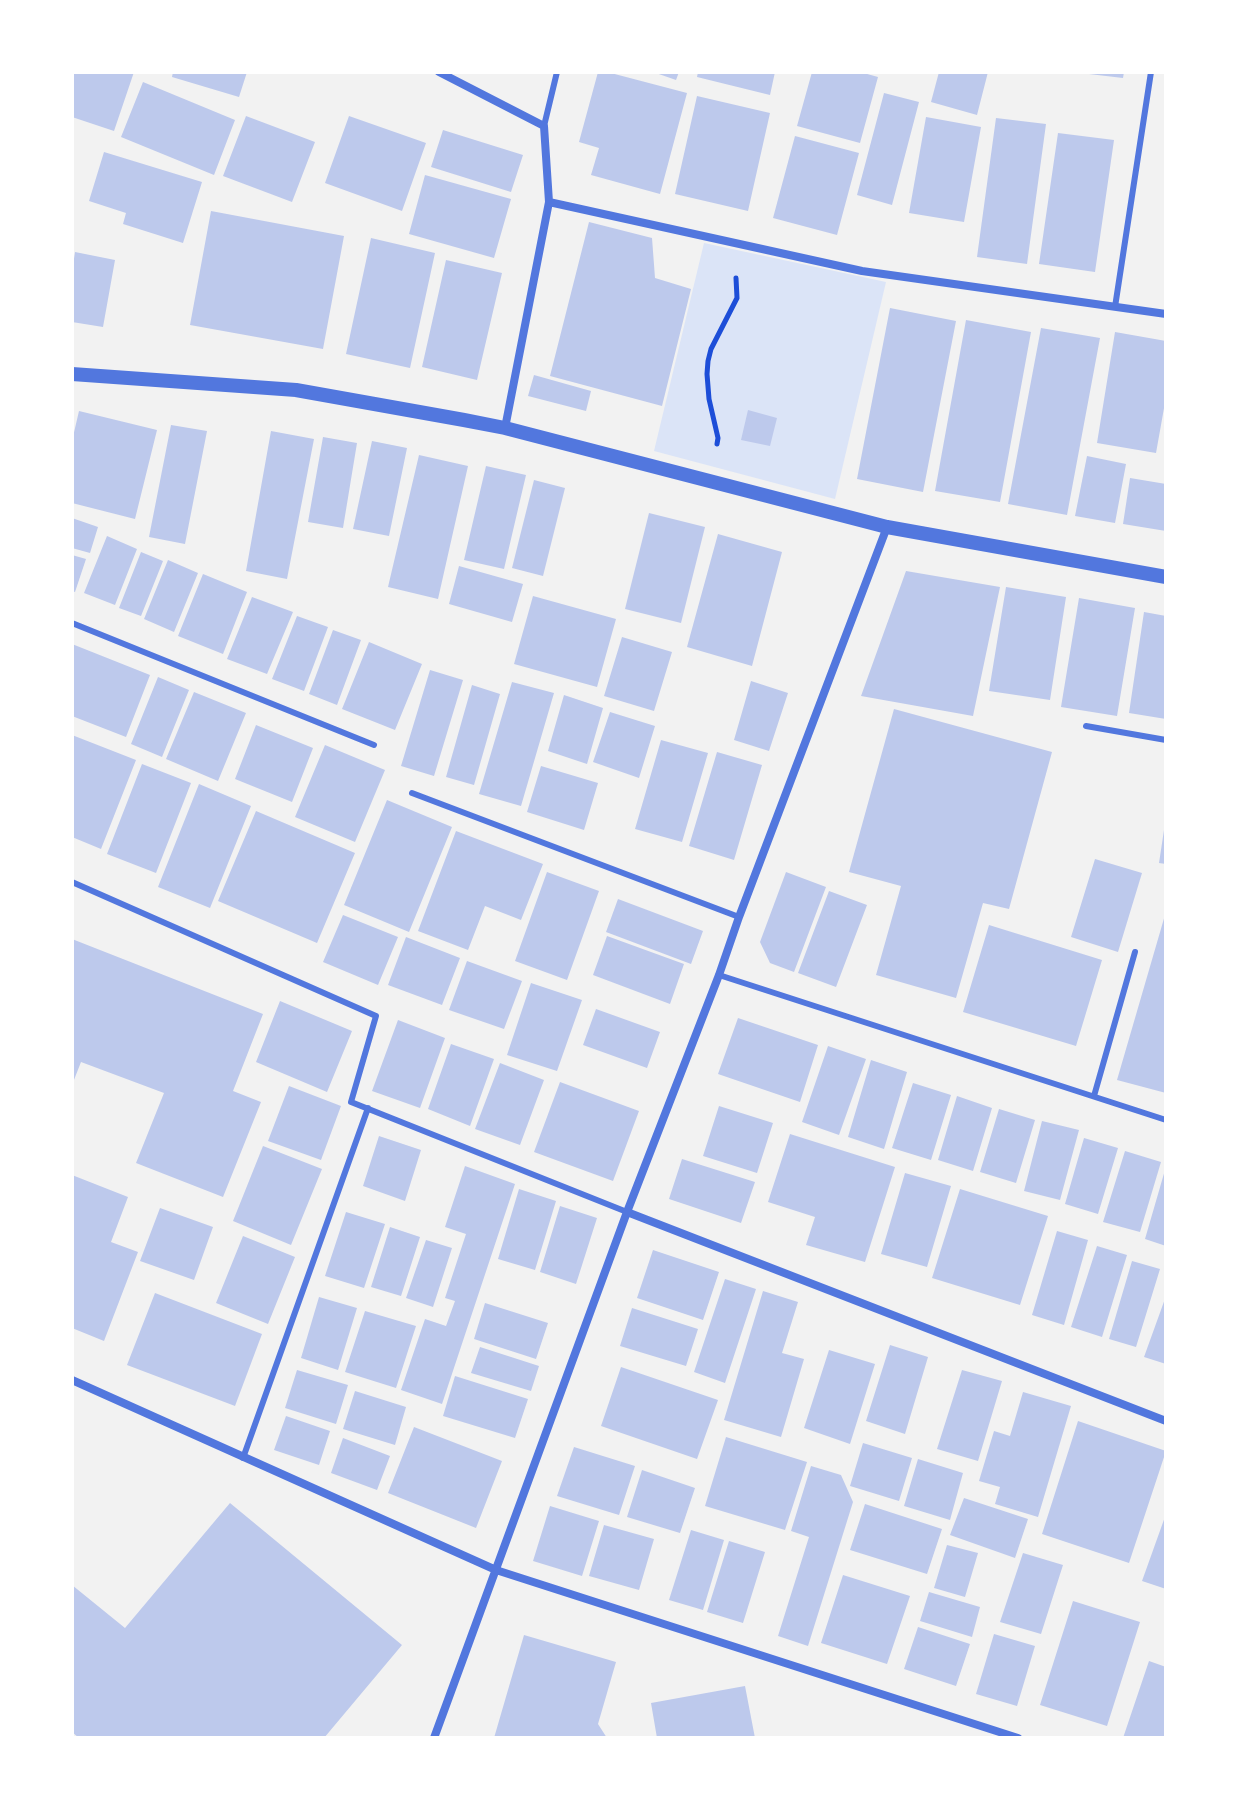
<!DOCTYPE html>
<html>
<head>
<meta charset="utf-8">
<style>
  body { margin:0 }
  #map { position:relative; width:1238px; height:1810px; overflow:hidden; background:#f2f2f2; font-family:"Libre Baskerville",serif }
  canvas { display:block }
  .frame { position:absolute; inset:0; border:74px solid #fff; pointer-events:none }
</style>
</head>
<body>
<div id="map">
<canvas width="1238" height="1810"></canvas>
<div class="frame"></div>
</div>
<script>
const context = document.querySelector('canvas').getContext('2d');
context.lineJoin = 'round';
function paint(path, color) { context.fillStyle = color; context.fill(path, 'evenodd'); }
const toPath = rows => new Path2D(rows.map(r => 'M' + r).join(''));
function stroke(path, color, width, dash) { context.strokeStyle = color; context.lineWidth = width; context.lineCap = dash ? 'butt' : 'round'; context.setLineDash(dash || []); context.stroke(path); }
const green = toPath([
  [704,243,886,282,835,499,654,451]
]);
const building = toPath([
  [72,72,134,72,114,131,72,117],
  [173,72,247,72,239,97,172,77],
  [598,72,607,72,687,93,660,194,591,175,599,148,579,142],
  [653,72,679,72,676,80],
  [698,72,775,72,770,95,697,77],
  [812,72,860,72,878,77,860,143,797,126],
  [939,72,988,72,977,115,931,102],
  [1089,72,1124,72,1123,78,1089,74],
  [143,82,235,120,214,175,121,137],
  [884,93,919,102,892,205,857,195],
  [697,96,770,113,748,211,675,194],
  [246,116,315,142,292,202,223,176],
  [349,116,426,143,402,211,325,183],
  [926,117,981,127,964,222,909,213],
  [996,118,1046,124,1027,264,977,257],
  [443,130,523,155,511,192,431,167],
  [1058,133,1114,140,1095,272,1039,264],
  [795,136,859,153,837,235,773,218],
  [104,152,202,182,183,243,123,224,126,213,89,201],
  [425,175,511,199,494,258,409,234],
  [211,211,344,236,323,349,190,325],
  [589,222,652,238,655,278,691,289,662,406,550,376],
  [371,238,435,253,410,368,346,354],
  [75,252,115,260,103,327,72,322,72,272],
  [446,260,502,273,477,380,422,367],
  [890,308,956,321,923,492,857,479],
  [966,320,1031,332,1000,502,935,491],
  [1041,328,1100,338,1067,515,1008,504],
  [1115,332,1166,341,1166,397,1156,453,1097,443],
  [534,375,591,391,586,411,528,396],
  [748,410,777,418,770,446,741,440],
  [79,411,157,430,135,519,72,503,72,441],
  [171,425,207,431,185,544,149,537],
  [271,431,314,439,287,579,246,571],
  [323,437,357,443,343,528,308,522],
  [372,441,407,448,389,536,353,529],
  [419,455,468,466,438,599,388,587],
  [1087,456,1126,464,1115,523,1075,516],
  [486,466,526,475,504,569,464,560],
  [1130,478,1166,484,1166,531,1123,524],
  [534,480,565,488,543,576,512,568],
  [649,513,705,527,681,623,625,609],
  [72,518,98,527,90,553,72,548],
  [718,534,782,552,752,666,687,647],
  [107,536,137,549,115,605,84,593],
  [141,552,163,561,141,616,119,608],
  [72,555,86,559,75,592,72,591],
  [168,560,198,573,174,632,144,619],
  [459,566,523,584,512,622,449,604],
  [906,571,1000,587,973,716,861,696],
  [203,574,247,592,223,654,178,636],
  [1006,587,1066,597,1050,700,989,691],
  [533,596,616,619,597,687,514,664],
  [252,597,293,612,267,674,227,659],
  [1079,598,1135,608,1117,716,1061,707],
  [1144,612,1166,616,1166,719,1129,713],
  [297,616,328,627,304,691,272,679],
  [333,630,361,640,337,705,309,694],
  [622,637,672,652,654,711,604,696],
  [369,642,422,664,395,730,342,709],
  [72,644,150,675,126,737,72,716],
  [430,670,463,680,434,776,401,766],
  [158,677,189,690,162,757,131,744],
  [751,681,788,693,769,751,734,740],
  [512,682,554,693,521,806,479,794],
  [472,685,500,694,474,785,446,777],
  [194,692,246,713,218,781,166,759],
  [564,695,603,708,587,764,548,751],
  [894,709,1052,752,1009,909,983,903,956,998,876,975,901,886,849,872],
  [610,712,655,726,639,778,593,762],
  [256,725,313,748,292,802,235,779],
  [72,735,136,760,101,849,72,837],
  [661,740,708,753,682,842,635,829],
  [325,745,385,770,355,842,295,817],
  [717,752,762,765,734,860,689,846],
  [142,764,191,783,156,873,107,854],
  [541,766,598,783,584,830,527,812],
  [199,784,251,806,210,908,158,887],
  [387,800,452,827,409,932,344,905],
  [256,811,355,853,317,943,218,901],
  [1164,830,1166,830,1166,864,1159,863],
  [456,831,543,864,521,920,485,906,468,950,418,931],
  [1095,859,1142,873,1118,952,1071,937],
  [547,872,599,891,567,980,515,961],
  [786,872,826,887,794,972,770,963,760,942],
  [829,891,867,905,836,987,798,973],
  [618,899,703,931,691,964,606,932],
  [343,915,398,937,378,985,323,962],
  [1165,915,1166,915,1166,1093,1117,1080],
  [989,925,1102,960,1076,1046,963,1012],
  [607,936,684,964,670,1004,593,975],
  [406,937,460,958,442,1005,388,985],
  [72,939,263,1014,233,1091,261,1102,223,1197,136,1163,164,1093,81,1062,72,1085],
  [467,961,522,981,504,1029,449,1010],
  [531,983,582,1000,557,1071,507,1055],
  [280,1001,352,1031,327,1092,256,1062],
  [596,1009,660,1032,647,1068,583,1045],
  [738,1018,818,1045,800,1102,718,1074],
  [398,1020,445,1038,420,1108,372,1091],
  [451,1044,494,1059,470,1126,428,1109],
  [828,1046,866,1059,839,1135,802,1122],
  [871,1060,907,1072,884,1149,848,1137],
  [500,1063,544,1080,520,1145,475,1129],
  [560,1082,639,1111,613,1181,534,1152],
  [913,1083,951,1095,931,1160,892,1148],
  [289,1086,341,1106,321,1160,268,1141],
  [957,1096,992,1108,973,1171,938,1160],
  [719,1106,773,1123,757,1173,703,1156],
  [999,1109,1035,1120,1016,1183,980,1172],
  [1042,1121,1079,1130,1060,1200,1024,1191],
  [790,1134,895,1167,865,1262,806,1245,815,1217,768,1202],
  [379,1136,421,1150,405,1201,363,1186],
  [1084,1138,1118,1148,1098,1214,1065,1204],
  [263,1146,322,1169,291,1245,233,1221],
  [1125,1151,1161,1162,1140,1232,1103,1222],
  [682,1159,755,1182,741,1223,669,1199],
  [465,1166,515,1184,442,1404,401,1390,425,1319,446,1326,455,1301,445,1298,466,1234,445,1227],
  [1165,1170,1166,1170,1166,1246,1145,1239],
  [905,1173,951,1186,927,1267,881,1254],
  [72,1175,128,1197,111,1242,138,1252,104,1341,72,1328],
  [519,1189,556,1201,535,1270,498,1259],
  [960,1189,1048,1216,1020,1305,932,1278],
  [560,1206,597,1218,576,1284,540,1272],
  [160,1208,213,1227,194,1280,140,1261],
  [346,1212,385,1224,364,1288,325,1276],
  [390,1227,420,1237,401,1296,371,1287],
  [1057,1231,1088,1240,1064,1325,1032,1315],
  [243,1236,295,1257,268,1324,216,1303],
  [426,1240,452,1248,433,1307,406,1298],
  [1097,1246,1127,1255,1102,1337,1071,1327],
  [653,1250,719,1272,703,1320,637,1298],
  [1132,1261,1160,1269,1136,1347,1109,1339],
  [725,1279,756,1289,725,1383,694,1372],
  [763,1291,798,1302,782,1353,804,1359,781,1437,724,1420],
  [155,1293,262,1334,235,1406,127,1365],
  [1166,1296,1166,1364,1144,1357],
  [319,1297,357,1308,338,1370,301,1358],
  [485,1303,548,1323,536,1359,474,1339],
  [632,1308,698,1329,686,1366,620,1346],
  [365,1311,416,1326,396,1388,345,1372],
  [890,1345,928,1357,905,1434,866,1421],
  [480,1347,539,1366,531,1391,471,1373],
  [829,1350,875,1364,850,1444,804,1428],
  [621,1367,718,1400,697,1459,601,1426],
  [297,1370,348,1385,336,1424,285,1408],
  [962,1370,1002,1381,978,1461,937,1449],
  [455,1376,528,1399,515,1438,443,1416],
  [355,1391,406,1407,395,1445,343,1429],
  [1023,1392,1071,1406,1038,1517,995,1504,1000,1487,979,1481,994,1431,1010,1436],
  [286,1416,330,1431,319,1465,274,1450],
  [1078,1421,1166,1451,1129,1563,1042,1534],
  [414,1427,502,1461,476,1528,388,1493],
  [726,1437,807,1462,785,1530,705,1506],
  [343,1438,390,1456,377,1490,331,1473],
  [863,1443,912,1458,899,1501,850,1486],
  [574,1447,635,1466,619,1515,557,1496],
  [918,1459,963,1473,950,1520,904,1506],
  [811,1466,841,1475,853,1502,808,1646,778,1636,809,1537,791,1531],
  [642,1470,695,1488,680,1533,627,1517],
  [964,1498,1028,1519,1015,1558,950,1535],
  [230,1503,402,1645,324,1738,79,1738,72,1732,72,1585,125,1628],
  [865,1504,942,1529,927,1574,850,1550],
  [550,1506,599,1521,582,1576,533,1561],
  [1166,1514,1166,1589,1142,1581],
  [604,1525,654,1539,639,1590,589,1576],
  [691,1530,724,1540,703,1610,669,1600],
  [729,1541,765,1552,743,1623,707,1612],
  [947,1545,978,1553,965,1597,934,1588],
  [1023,1553,1063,1565,1041,1634,1000,1622],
  [843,1575,910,1596,887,1664,821,1643],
  [929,1592,980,1607,972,1637,920,1621],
  [1073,1601,1140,1622,1107,1726,1040,1705],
  [918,1627,970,1644,956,1686,904,1669],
  [994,1634,1035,1646,1017,1706,976,1694],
  [524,1635,616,1662,598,1724,607,1738,494,1738],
  [1149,1661,1166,1667,1166,1738,1123,1738],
  [745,1686,755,1738,657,1738,651,1703]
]);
const path = toPath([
  [717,444,718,438,709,399,707,374,708,361,711,349,737,298,736,278]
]);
const service = toPath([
  [544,126,557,72],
  [1115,307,1151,72],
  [72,623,374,745],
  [1086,726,1166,740],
  [412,793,739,917],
  [72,882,376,1016,351,1102,627,1212],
  [719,975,1166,1120],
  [1094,1096,1135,952],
  [243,1458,368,1108]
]);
const minor = toPath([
  [439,72,544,126,549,202,505,428],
  [549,202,862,271,1166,314],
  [627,1212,1166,1421],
  [72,1380,496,1570,1018,1738],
  [434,1738,627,1212,719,975,739,917,887,527]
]);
const tertiary = toPath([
  [72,374,296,390,464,420,505,428,887,527,1166,577]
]);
paint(green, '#dbe4f7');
paint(building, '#bdc9ec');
stroke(path, '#1d4ed8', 5);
stroke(service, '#5277de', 6);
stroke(minor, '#5277de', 8);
stroke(tertiary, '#5277de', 14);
</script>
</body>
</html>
